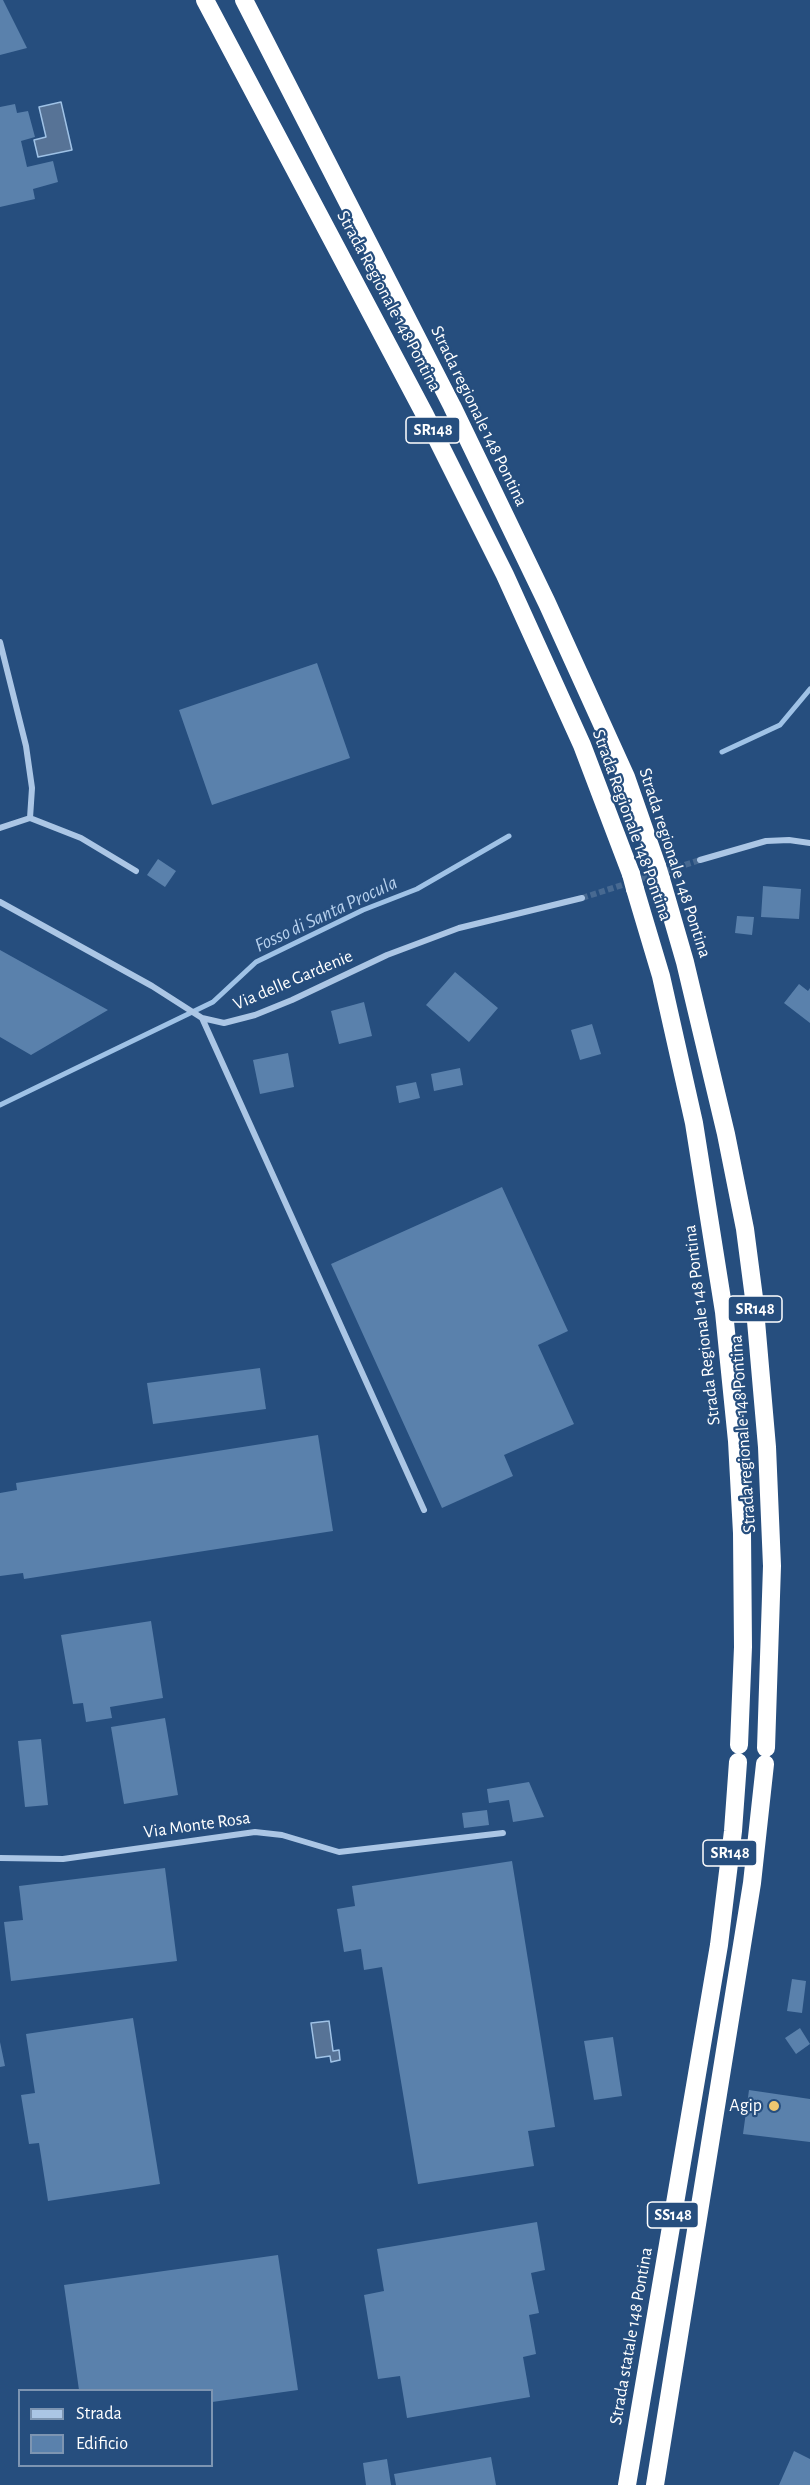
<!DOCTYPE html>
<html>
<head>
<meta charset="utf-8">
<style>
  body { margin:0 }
  #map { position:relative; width:810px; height:2485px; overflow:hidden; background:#264e7e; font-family:"Alegreya Sans",sans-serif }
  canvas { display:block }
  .legend { position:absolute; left:18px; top:2389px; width:195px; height:78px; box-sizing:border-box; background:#264e7e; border:2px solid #7d95b2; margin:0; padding:8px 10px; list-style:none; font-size:18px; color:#fff }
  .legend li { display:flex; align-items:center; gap:12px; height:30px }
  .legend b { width:30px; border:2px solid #7d95b2 }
</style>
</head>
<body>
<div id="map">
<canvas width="810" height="2485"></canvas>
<ul class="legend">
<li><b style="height:8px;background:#abc6e5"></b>Strada</li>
<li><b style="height:16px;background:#5a81ac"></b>Edificio</li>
</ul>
</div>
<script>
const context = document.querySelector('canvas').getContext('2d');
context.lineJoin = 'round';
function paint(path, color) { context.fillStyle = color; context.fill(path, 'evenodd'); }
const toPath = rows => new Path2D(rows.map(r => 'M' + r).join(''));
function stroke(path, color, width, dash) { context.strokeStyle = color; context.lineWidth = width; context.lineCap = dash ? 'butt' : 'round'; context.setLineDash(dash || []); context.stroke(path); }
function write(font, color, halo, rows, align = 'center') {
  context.font = font + ' "Alegreya Sans",sans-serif'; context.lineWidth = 4.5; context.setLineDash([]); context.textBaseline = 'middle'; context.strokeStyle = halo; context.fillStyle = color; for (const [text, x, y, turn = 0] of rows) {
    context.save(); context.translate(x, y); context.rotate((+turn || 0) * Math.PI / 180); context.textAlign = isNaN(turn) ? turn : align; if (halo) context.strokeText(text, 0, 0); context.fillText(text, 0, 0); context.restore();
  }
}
const water = toPath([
  [61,102,72,150,38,157,34,140,46,137,39,107,61,102],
  [329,2021,333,2051,339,2050,340,2060,331,2062,330,2056,316,2058,311,2023,329,2021]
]);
const stream = toPath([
  [722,752,780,725,810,689],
  [0,1105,213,1002,256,962,363,910,417,889,509,836]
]);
const building = toPath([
  [0,0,3,0,27,48,0,55],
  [15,104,17,113,28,111,35,137,21,141,27,167,53,161,58,182,33,189,35,199,0,207,0,107],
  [317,663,350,758,212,805,179,710],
  [158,859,176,871,165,887,147,875],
  [763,886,801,889,799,919,761,917],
  [737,916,754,917,752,935,735,933],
  [0,950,108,1010,31,1055,0,1037],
  [455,972,498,1008,469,1042,426,1005],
  [799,984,808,991,810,988,810,1023,784,1003],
  [364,1002,372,1036,339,1044,331,1011],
  [592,1024,601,1054,580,1060,571,1030],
  [288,1053,294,1087,260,1094,253,1060],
  [460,1068,463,1085,434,1091,431,1074],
  [416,1082,420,1098,399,1103,396,1086],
  [502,1187,568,1331,538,1345,574,1424,504,1455,513,1476,442,1508,331,1264],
  [260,1368,266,1409,153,1424,147,1383],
  [318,1435,333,1531,24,1579,23,1573,0,1576,0,1493,17,1490,16,1483],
  [151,1621,163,1698,110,1707,112,1718,86,1722,83,1703,73,1704,61,1635],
  [165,1718,178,1795,124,1804,111,1727],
  [41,1739,48,1805,25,1807,18,1741],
  [529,1782,544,1817,513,1822,509,1800,489,1803,487,1789],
  [487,1810,489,1825,464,1828,462,1813],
  [512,1861,555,2127,528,2131,534,2166,418,2184,382,1967,364,1970,361,1949,344,1952,337,1909,355,1906,352,1886],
  [165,1868,177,1961,11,1981,4,1922,23,1920,19,1886],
  [792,1979,806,1981,802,2013,787,2011],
  [133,2018,160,2184,48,2201,39,2143,29,2144,21,2095,35,2093,26,2034],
  [800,2028,810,2044,796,2054,785,2038],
  [613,2037,622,2096,594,2100,584,2041],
  [0,2042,5,2066,0,2067],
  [749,2090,810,2099,810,2142,743,2134],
  [537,2222,545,2270,531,2273,539,2313,529,2315,536,2354,523,2357,530,2397,407,2418,400,2376,378,2379,364,2295,384,2291,377,2249],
  [278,2255,298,2390,212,2402,212,2390,79,2390,64,2285],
  [794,2451,810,2459,810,2485,779,2485],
  [491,2457,496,2485,396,2485,394,2474],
  [387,2459,391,2485,366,2485,363,2463]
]);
const streetTunnel = toPath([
  [582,898,700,860]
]);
const street = toPath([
  [0,642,26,746,32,788,30,818,0,828],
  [30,818,81,838,136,871],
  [700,860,766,841,789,840,810,843],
  [0,902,152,986,202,1018,224,1023,255,1015,292,1000,387,955,459,928,582,898],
  [202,1018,424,1510],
  [0,1858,63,1859,255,1832,282,1835,339,1852,503,1833]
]);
const highway = toPath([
  [205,0,425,415,505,575,582,745,631,874],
  [244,0,452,406,547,603,626,777,657,866],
  [661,879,685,962,726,1134,745,1229,754,1298,767,1447,772,1566,766,1748],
  [635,889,661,976,694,1123,724,1312,737,1441,742,1533,743,1647,739,1745],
  [627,2485,719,1945,733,1831,738,1762],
  [655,2485,752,1883,765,1764]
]);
const highwayBridge = toPath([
  [657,866,661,879],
  [631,874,635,889]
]);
const markers = [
  [774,2106,6,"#eec770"]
];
const shields = [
  [433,430,54],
  [755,1309,54],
  [730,1853,54],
  [673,2215,51]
];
const shieldNames = [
  ["SR148",433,430],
  ["SR148",755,1309],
  ["SR148",730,1853],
  ["SS148",673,2215]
];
const streetNames = [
  ["Strada Regionale 148 Pontina",389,301,62],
  ["Strada regionale 148 Pontina",479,416,64],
  ["Strada Regionale 148 Pontina",632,825,70],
  ["Strada regionale 148 Pontina",675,863,72],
  ["Via delle Gardenie",293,980,-23],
  ["Strada Regionale 148 Pontina",702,1325,-97],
  ["Strada regionale 148 Pontina",743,1434,-94],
  ["Via Monte Rosa",197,1825,-8],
  ["Strada statale 148 Pontina",631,2336,-80]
];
const poiNames = [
  ["Agip",762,2106]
];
const waterNames = [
  ["Fosso di Santa Procula",326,914,-25]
];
paint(water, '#577396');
stroke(water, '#9fc2e6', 1.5);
stroke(stream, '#9fc2e6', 5);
paint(building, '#5a81ac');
stroke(streetTunnel, '#476991', 6, [6, 3]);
stroke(street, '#abc6e5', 6);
stroke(highway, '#fff', 18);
stroke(highwayBridge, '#fff', 18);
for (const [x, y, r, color] of markers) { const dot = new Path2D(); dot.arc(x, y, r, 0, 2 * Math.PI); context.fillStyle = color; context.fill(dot); stroke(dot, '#264e7e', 2); }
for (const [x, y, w] of shields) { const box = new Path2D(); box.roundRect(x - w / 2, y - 13, w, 26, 4.5); context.fillStyle = '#264e7e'; context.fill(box); stroke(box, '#fff', 1.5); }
write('bold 16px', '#fff', null, shieldNames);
write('18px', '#fff', '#264e7e', streetNames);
write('18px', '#fff', '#264e7e', poiNames, 'right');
write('italic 20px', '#b6d0ed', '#264e7e', waterNames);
</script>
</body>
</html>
